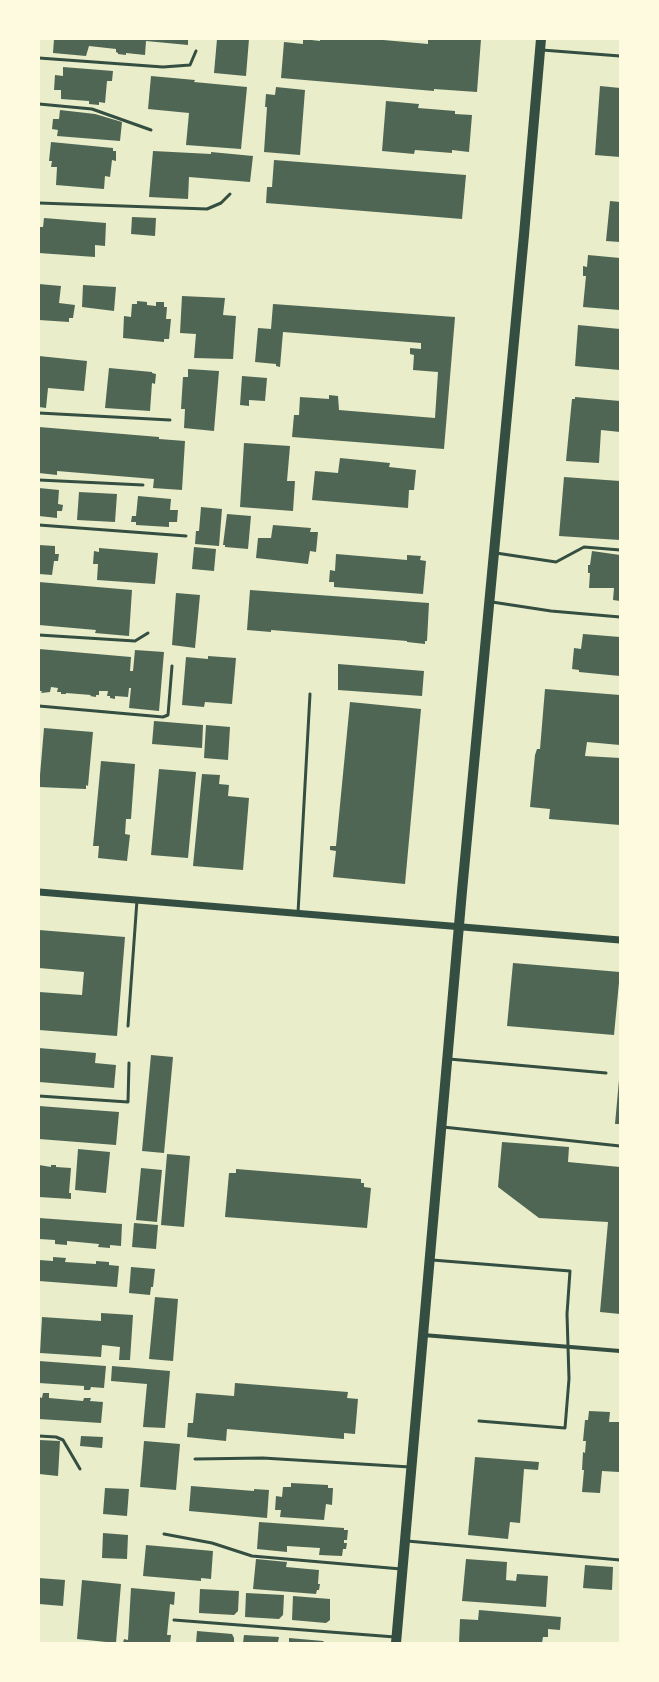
<!DOCTYPE html>
<html>
<head>
<meta charset="utf-8">
<style>
  body { margin:0 }
  #map { position:relative; width:659px; height:1682px; overflow:hidden; background:#e9edc9; font-family:Poppins,sans-serif }
  canvas { display:block }
  .frame { position:absolute; inset:0; border:40px solid #fefae0; pointer-events:none }
</style>
</head>
<body>
<div id="map">
<canvas width="659" height="1682"></canvas>
<div class="frame"></div>
</div>
<script>
const context = document.querySelector('canvas').getContext('2d');
context.lineJoin = 'round';
function paint(path, color) { context.fillStyle = color; context.fill(path, 'evenodd'); }
const toPath = rows => new Path2D(rows.map(r => 'M' + r).join(''));
function stroke(path, color, width, dash) { context.strokeStyle = color; context.lineWidth = width; context.lineCap = dash ? 'butt' : 'round'; context.setLineDash(dash || []); context.stroke(path); }
const building = toPath([
  [54,39,188,39,188,45,146,41,145,55,126,53,126,55,118,54,118,53,116,52,116,49,89,46,86,56,53,53],
  [217,39,249,39,246,76,214,73],
  [303,39,320,41,320,39,372,39,428,44,428,40,481,39,477,92,434,89,434,91,281,78,284,42,303,44],
  [63,67,113,71,112,81,107,81,105,103,99,102,99,105,89,104,89,101,61,99,61,90,54,90,55,75,63,76],
  [151,76,195,80,194,82,247,87,241,149,186,145,189,113,148,109],
  [600,86,620,88,620,157,595,155],
  [276,87,305,90,300,155,264,152,267,107,265,107,266,94,275,95],
  [386,101,419,104,418,108,455,111,455,114,472,115,469,152,452,150,452,153,415,150,414,154,382,151],
  [60,110,95,114,122,122,120,141,57,136,58,130,52,129,53,119,59,119],
  [51,142,113,148,113,151,116,151,116,161,112,160,110,177,105,176,104,189,56,185,57,167,51,167,52,161,49,161],
  [153,151,211,154,211,152,253,156,250,182,189,177,188,199,149,197],
  [274,160,466,175,462,219,266,203,267,187,272,187],
  [610,201,620,202,620,242,606,241],
  [132,217,156,218,155,236,131,234],
  [44,218,106,223,105,246,95,245,95,257,39,253,39,227,43,227],
  [588,255,620,258,620,310,583,307,586,276,583,276,583,266,587,267],
  [39,284,61,286,59,303,75,305,73,318,69,318,69,322,39,320],
  [83,285,116,287,114,311,82,307],
  [182,296,225,298,223,315,236,316,233,359,194,358,196,334,180,333],
  [137,301,147,302,147,305,156,306,156,302,164,302,164,307,167,307,166,319,171,319,169,339,164,339,164,342,123,338,124,316,131,317,132,304,137,304],
  [273,304,455,317,444,449,292,437,294,415,299,415,300,397,329,399,329,395,338,396,339,410,435,418,438,372,413,370,414,355,410,354,410,348,421,349,421,343,283,332,280,367,276,366,276,364,255,362,258,328,271,329],
  [578,325,620,329,620,370,575,366],
  [39,356,87,361,84,391,48,388,46,408,39,407],
  [109,368,152,372,152,373,156,374,155,384,152,383,150,411,105,408],
  [188,369,219,371,214,431,184,428,185,409,181,409,183,377,188,377],
  [242,376,267,378,265,401,249,400,249,406,240,405],
  [575,397,620,401,620,432,601,430,599,463,566,461,572,399,575,399],
  [39,427,159,437,159,439,185,441,182,490,153,488,154,479,57,471,57,475,39,473],
  [244,443,290,446,287,481,295,481,293,511,240,507],
  [340,458,390,463,389,467,416,470,414,490,409,490,408,508,312,500,315,471,338,473],
  [564,477,620,481,620,540,559,536],
  [39,488,59,490,58,504,63,505,62,511,57,511,57,518,39,516],
  [79,492,117,494,115,522,77,520],
  [138,496,171,499,170,510,178,510,177,522,169,522,169,527,136,525,136,522,131,522,132,516,136,516],
  [201,507,222,509,219,546,195,544,196,531,199,531],
  [227,514,251,516,248,549,225,547,225,545,223,545],
  [273,525,311,528,310,532,318,532,316,552,310,551,308,564,256,558,258,538,271,538],
  [39,545,55,546,55,554,59,554,58,561,54,561,52,575,39,574],
  [194,547,216,549,214,571,192,569],
  [99,548,158,553,155,584,97,580,98,564,93,564,94,551,99,552],
  [592,551,620,555,620,601,613,600,614,588,589,588,590,573,588,573,588,565,590,565],
  [336,554,407,560,407,555,421,556,420,560,426,561,423,594,334,587,334,582,329,582,330,570,335,571],
  [39,582,132,590,129,636,95,633,96,630,39,625],
  [250,590,429,603,427,641,425,641,425,644,407,642,407,641,271,630,271,632,247,630],
  [176,593,200,595,195,648,172,645],
  [583,634,620,637,620,676,579,672,579,670,572,669,574,648,581,649],
  [39,649,131,657,130,671,133,671,135,650,164,652,159,711,129,708,131,688,129,688,128,697,115,696,115,699,110,698,110,696,107,696,108,691,99,691,99,695,96,695,96,697,90,696,91,695,66,693,66,694,61,694,61,692,57,692,58,688,51,687,50,692,41,693,42,691,39,691],
  [208,656,236,658,232,704,205,702,204,707,182,705,186,657,208,659],
  [338,664,424,671,422,696,338,690],
  [545,689,620,695,620,745,587,742,585,756,620,758,620,825,549,819,550,809,530,807,535,755,537,749,540,749],
  [350,702,421,709,405,884,333,877,336,851,330,850,330,846,336,846],
  [154,721,203,725,202,748,152,744],
  [206,725,230,727,228,760,204,758],
  [44,728,93,732,88,786,86,785,86,789,39,787],
  [101,761,135,764,131,819,126,819,125,834,130,835,127,861,98,858,99,846,93,846],
  [159,769,196,772,188,858,151,855],
  [202,774,220,775,219,784,229,785,228,796,249,798,243,870,193,866],
  [39,930,125,937,117,1036,39,1030,39,992,82,995,84,972,39,968],
  [513,963,620,972,614,1035,507,1026],
  [39,1048,96,1053,95,1063,116,1065,114,1088,39,1082],
  [151,1055,173,1057,164,1153,142,1151],
  [619,1080,620,1080,620,1124,615,1124],
  [39,1106,119,1112,116,1145,39,1139],
  [502,1142,569,1147,568,1162,620,1167,620,1314,600,1312,608,1222,539,1218,498,1187],
  [78,1149,110,1152,106,1193,75,1190],
  [167,1154,190,1156,184,1227,161,1225],
  [39,1165,51,1167,51,1165,56,1165,56,1167,71,1168,69,1193,71,1193,71,1199,39,1197],
  [141,1168,162,1170,157,1222,136,1220],
  [236,1169,361,1179,361,1183,364,1183,364,1187,371,1188,367,1228,225,1217,229,1173,236,1173],
  [39,1218,122,1224,121,1246,110,1245,110,1248,98,1247,99,1244,67,1241,67,1245,55,1244,55,1240,39,1239],
  [134,1223,158,1225,156,1249,132,1247],
  [53,1257,66,1258,65,1262,96,1264,96,1261,109,1262,109,1265,119,1266,117,1287,39,1281,39,1260,53,1261],
  [131,1267,155,1269,153,1287,151,1287,150,1295,129,1293],
  [155,1297,178,1299,173,1361,149,1359],
  [101,1313,133,1315,130,1360,119,1360,120,1347,102,1345,101,1357,40,1353,42,1317,101,1321],
  [39,1361,106,1366,104,1388,91,1387,90,1390,84,1390,84,1386,39,1383],
  [112,1366,170,1371,165,1428,143,1427,147,1384,111,1381],
  [235,1383,348,1392,347,1398,358,1399,355,1434,344,1433,344,1439,227,1429,226,1441,187,1437,188,1423,193,1423,196,1393,234,1396],
  [43,1393,49,1393,49,1398,83,1401,84,1398,91,1398,90,1401,103,1402,101,1423,39,1419,39,1397,42,1398],
  [589,1411,610,1412,609,1422,620,1422,619,1472,602,1471,600,1493,582,1492,584,1470,582,1470,583,1452,585,1453,586,1441,583,1441,585,1420,588,1420],
  [81,1436,103,1437,102,1448,80,1446],
  [39,1440,60,1441,58,1476,39,1474],
  [144,1441,180,1444,176,1490,140,1487],
  [475,1457,539,1462,538,1470,524,1469,520,1523,510,1522,508,1539,468,1535],
  [291,1483,328,1485,328,1488,333,1488,332,1505,326,1504,324,1520,280,1517,281,1510,275,1510,276,1496,282,1497,283,1487,291,1487],
  [191,1486,254,1491,254,1489,269,1490,267,1518,189,1511],
  [105,1488,129,1489,127,1516,103,1514],
  [259,1522,344,1528,344,1530,348,1530,347,1540,344,1540,344,1543,347,1543,346,1549,343,1549,342,1556,319,1555,320,1548,287,1546,287,1552,257,1549],
  [103,1533,128,1535,127,1559,102,1558],
  [146,1545,213,1551,211,1579,201,1578,201,1581,143,1576],
  [256,1559,287,1562,286,1567,319,1570,318,1584,320,1584,319,1590,317,1590,316,1594,253,1589],
  [466,1559,507,1562,506,1580,516,1581,517,1574,548,1576,546,1607,462,1601],
  [585,1565,613,1567,612,1590,583,1588],
  [39,1578,65,1580,63,1606,39,1604],
  [82,1580,121,1584,116,1643,77,1639],
  [131,1588,175,1592,174,1605,170,1604,167,1635,171,1635,170,1643,123,1643,124,1639,128,1640],
  [200,1589,239,1591,238,1611,234,1615,199,1613],
  [246,1593,284,1595,283,1615,279,1619,245,1617],
  [293,1596,330,1599,330,1620,326,1623,292,1620],
  [479,1610,561,1617,560,1630,548,1629,548,1637,543,1637,542,1643,459,1643,460,1619,478,1620],
  [197,1631,232,1634,234,1638,234,1643,196,1643],
  [244,1635,279,1637,278,1642,282,1643,243,1643],
  [289,1638,323,1641,325,1643,289,1643]
]);
const service = toPath([
  [542,50,620,56],
  [39,58,163,67,190,65,196,51],
  [39,104,92,109,151,130],
  [39,203,207,209,221,203,230,194],
  [39,413,170,420],
  [39,480,143,485],
  [39,525,186,536],
  [496,553,556,562,584,547,620,550],
  [492,602,551,611,620,617],
  [39,635,135,641,148,633],
  [39,706,163,717,168,715,172,666],
  [298,913,310,694],
  [128,1026,137,900],
  [449,1059,606,1073],
  [39,1096,128,1102,129,1063],
  [443,1127,620,1146],
  [432,1260,570,1271,567,1314,569,1379,565,1428,479,1421],
  [39,1436,56,1437,63,1440,80,1469],
  [195,1459,263,1458,410,1467],
  [164,1534,212,1543,252,1556,401,1569],
  [407,1541,620,1560],
  [174,1620,395,1637]
]);
const minor = toPath([
  [423,1335,620,1351]
]);
const tertiary = toPath([
  [39,892,620,940]
]);
const primary = toPath([
  [396,1643,462,891,524,235,541,39]
]);
paint(building, '#4f6655');
stroke(service, '#344e41', 3);
stroke(minor, '#344e41', 4);
stroke(tertiary, '#344e41', 7);
stroke(primary, '#344e41', 10);
</script>
</body>
</html>
